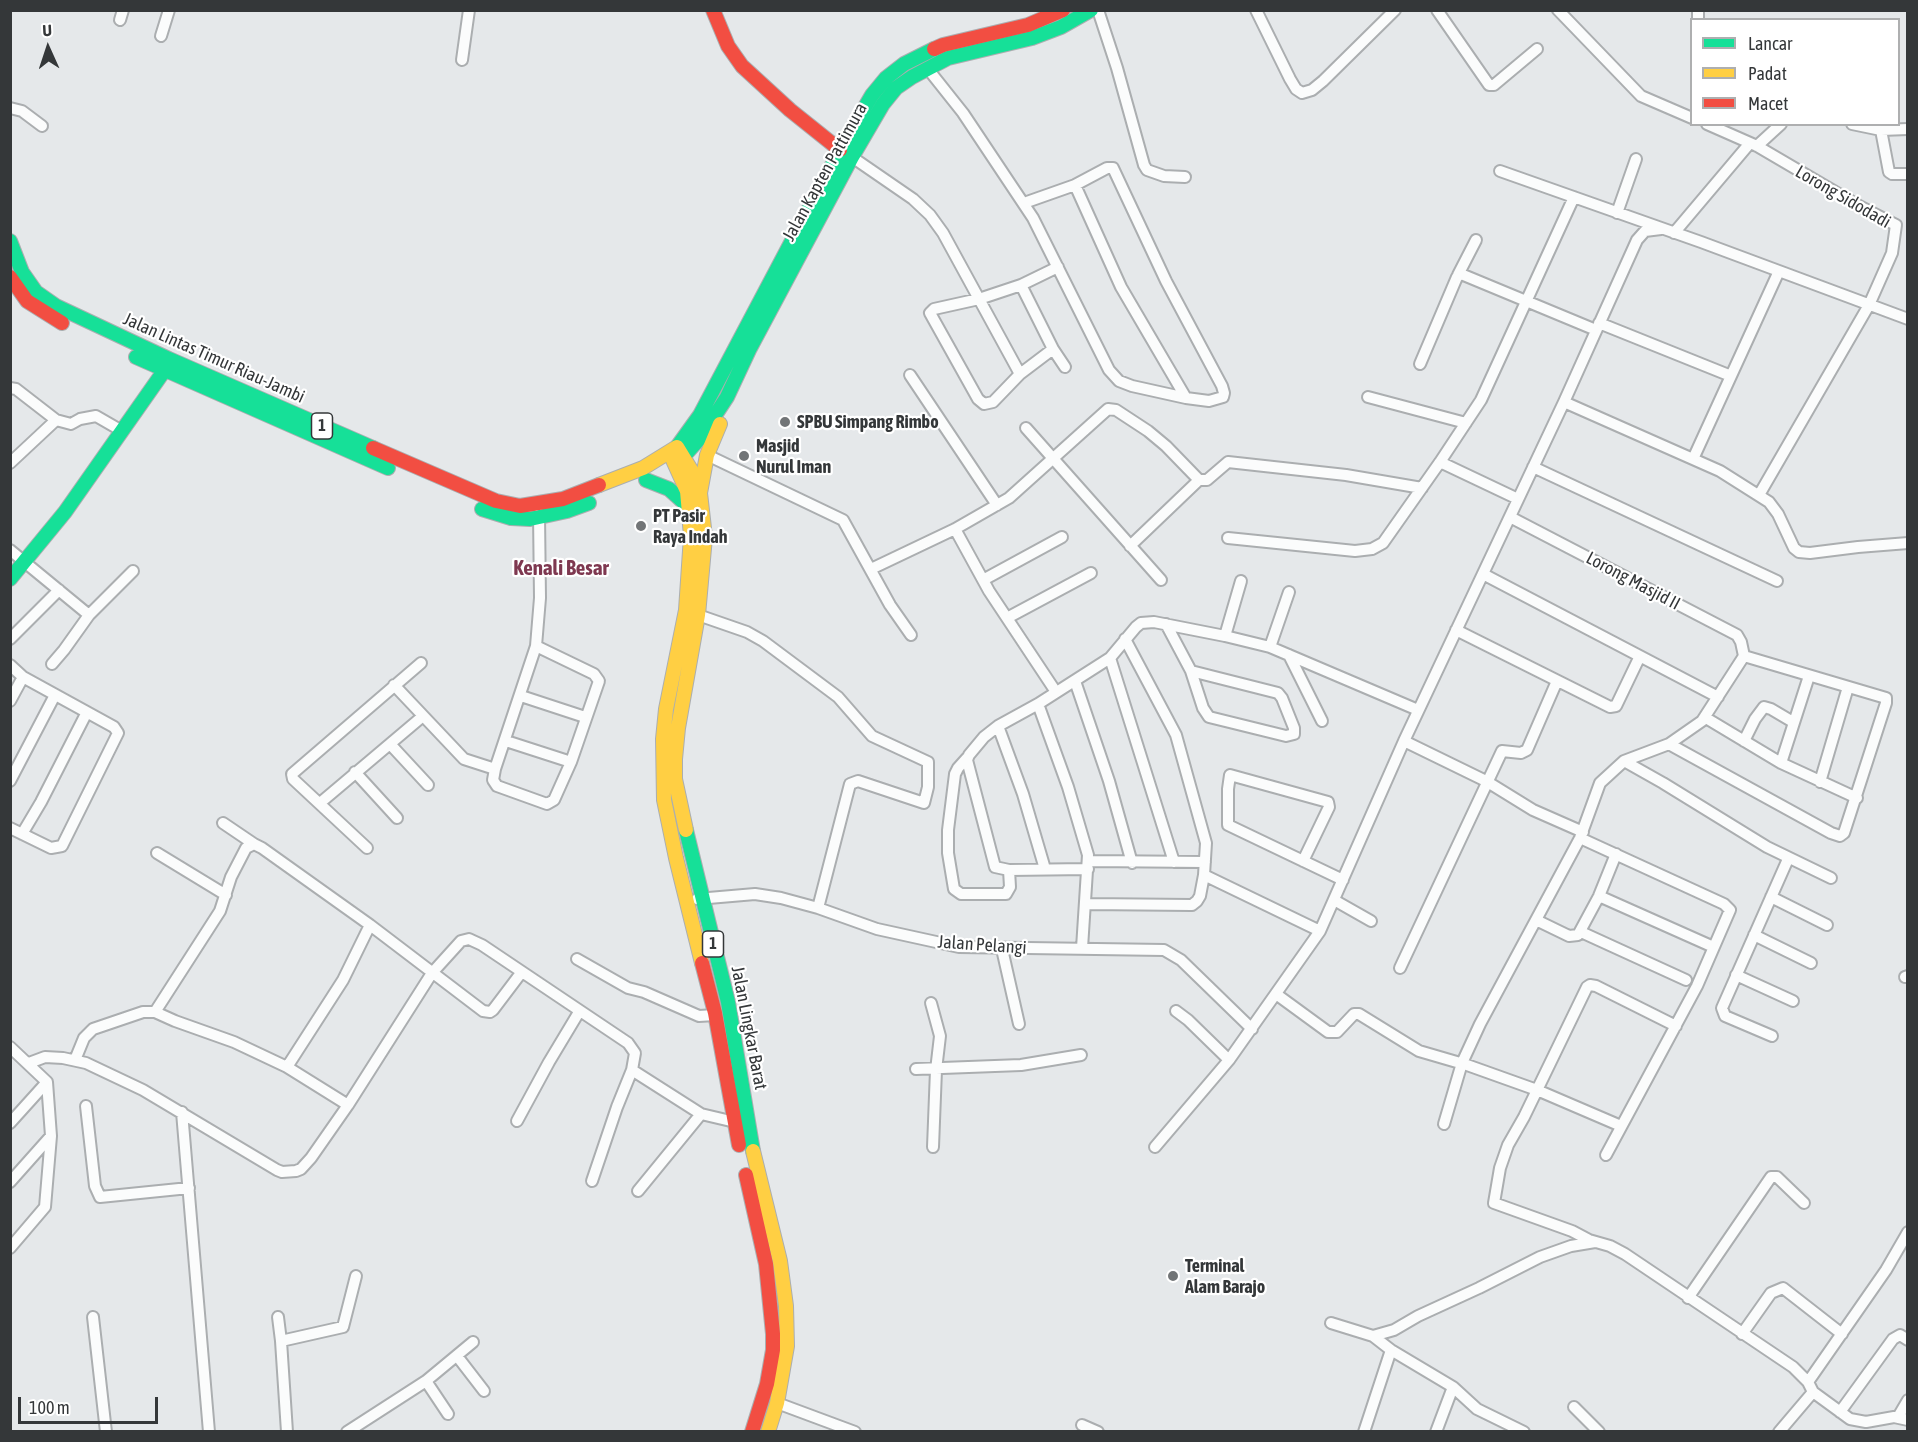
<!DOCTYPE html>
<html>
<head>
<meta charset="utf-8">
<style>
  body { margin:0 }
  #map { position:relative; width:1918px; height:1442px; overflow:hidden; background:#e5e8ea; font-family:"Asap Condensed",sans-serif }
  canvas { display:block }
  .frame { position:absolute; inset:0; border:12px solid #343739; pointer-events:none }
  .legend { position:absolute; left:1690px; top:18px; width:210px; height:108px; box-sizing:border-box; background:#fff; border:2px solid #aeafb0; margin:0; padding:8px 10px; list-style:none; font-size:18px; color:#343739 }
  .legend li { display:flex; align-items:center; gap:12px; height:30px }
  .legend b { width:30px; border:2px solid #aeafb0 }
  .north { position:absolute; left:18px; top:18px; width:60px; height:60px; -webkit-text-stroke:4px #fff; paint-order:stroke; rotate:357deg; font-size:16px; font-weight:700; line-height:24px; text-align:center; color:#343739 }
  .north::after { content:''; display:block; margin:auto; width:21px; height:27px; background:#343739; clip-path:polygon(50% 0,100% 100%,50% 72%,0 100%) }
  .scale { position:absolute; left:18px; top:1397px; width:140px; height:27px; box-sizing:border-box; border:3px solid #343739; border-top:0; padding-left:8px; font-size:18px; line-height:21px; white-space:nowrap; color:#343739; -webkit-text-stroke:4px #fff; paint-order:stroke }
</style>
</head>
<body>
<div id="map">
<canvas width="1918" height="1442"></canvas>
<div class="frame"></div>
<ul class="legend">
<li><b style="height:8px;background:#16e098"></b>Lancar</li>
<li><b style="height:8px;background:#ffcf43"></b>Padat</li>
<li><b style="height:8px;background:#f24e42"></b>Macet</li>
</ul>
<div class="north">U</div>
<div class="scale">100 m</div>
</div>
<script>
const context = document.querySelector('canvas').getContext('2d');
context.lineJoin = 'round';
const toPath = rows => new Path2D(rows.map(r => 'M' + r).join(''));
function stroke(path, color, width, dash) { context.strokeStyle = color; context.lineWidth = width; context.lineCap = dash ? 'butt' : 'round'; context.setLineDash(dash || []); context.stroke(path); }
function write(font, color, halo, rows, align = 'center') {
  context.font = font + ' "Asap Condensed",sans-serif'; context.lineWidth = 4.5; context.setLineDash([]); context.textBaseline = 'middle'; context.strokeStyle = halo; context.fillStyle = color; for (const [text, x, y, turn = 0] of rows) {
    context.save(); context.translate(x, y); context.rotate((+turn || 0) * Math.PI / 180); context.textAlign = isNaN(turn) ? turn : align; if (halo) context.strokeText(text, 0, 0); context.fillText(text, 0, 0); context.restore();
  }
}
const street = toPath([
  [1098,10,1117,68,1144,165,1147,170,1164,176,1185,177],
  [1256,10,1290,79,1296,89,1302,93,1312,90,1323,81,1395,10],
  [1437,10,1489,85,1494,85,1537,49],
  [1558,10,1641,96,1692,118],
  [1698,10,1698,20],
  [120,20,123,10],
  [161,36,169,10],
  [462,60,469,10],
  [928,69,963,113,1033,218,1109,370,1119,381,1132,386,1186,398,1209,401,1223,397,1224,393,1222,386,1166,281,1113,168,1107,168,1075,185,1024,203],
  [10,108,22,111,42,126],
  [1707,124,1757,146,1861,207,1896,225,1892,253,1869,305,1759,495],
  [1852,124,1881,130,1908,129],
  [1881,130,1889,172,1892,174,1908,174],
  [1757,146,1781,124],
  [852,157,913,199,930,215,943,233,1020,374],
  [1500,171,1701,242,1908,319],
  [1075,185,1121,287,1186,398],
  [1617,213,1636,159],
  [1674,233,1750,143],
  [1458,275,1476,240],
  [1021,285,1053,349,1065,367],
  [1599,323,1731,376],
  [1053,349,1020,374,993,402,984,404,978,399,930,313,934,309,979,299,1021,285,1058,267],
  [1420,364,1457,277,1461,274,1596,330],
  [910,375,997,505],
  [10,388,16,389,56,420,10,463],
  [1368,397,1466,423],
  [1564,402,1720,471,1769,502,1778,514,1794,548,1799,552,1810,553,1858,547,1908,543],
  [56,420,71,424,80,419,96,416,122,431],
  [1026,428,1161,580],
  [707,455,843,520,890,605,911,635],
  [1693,459,1779,271],
  [1440,462,1518,499],
  [1533,467,1777,581],
  [1510,517,1737,635,1741,642,1744,656],
  [955,529,989,591,1056,692],
  [1228,538,1355,551,1372,549,1383,543,1440,462,1481,400,1574,197],
  [1130,546,1199,480,1207,480,1228,462,1346,475,1422,488],
  [10,550,89,615],
  [871,569,955,529,1009,498,1108,409,1116,410,1148,431,1166,446,1199,480],
  [1483,574,1718,697],
  [983,580,1062,537],
  [698,615,747,632,763,641,838,697,872,736,928,762,928,787,924,803,858,781,850,784,818,908],
  [1007,618,1091,573],
  [1166,624,1191,671,1203,708,1209,717,1286,736,1294,734,1294,728,1282,698,1278,693,1191,671],
  [1456,630,1610,707,1616,706,1640,656],
  [1225,636,1241,581],
  [10,639,59,590],
  [536,646,594,674,599,681,571,762,554,800,547,804,497,786,493,780,495,769,536,646,540,598,539,514],
  [1270,647,1289,592],
  [1289,655,1322,721],
  [1110,658,1174,862],
  [52,664,64,650,89,615,133,571],
  [10,665,23,677,114,727,118,733,62,846,51,848,10,828],
  [1075,681,1109,781,1132,863],
  [394,685,464,759,495,769],
  [521,696,585,717],
  [10,701,23,677],
  [1038,704,1068,787,1088,855,1082,948],
  [1706,718,1781,763,1857,798],
  [998,726,1023,794,1045,869],
  [506,741,571,762],
  [1404,741,1486,781,1533,810,1583,832],
  [1744,741,1755,719,1764,707,1771,709,1793,722],
  [390,744,428,785],
  [1669,744,1831,833,1840,836,1844,833,1886,703,1886,698,1744,656],
  [967,758,958,768,955,774,948,830,948,853,954,889,961,894,1006,894,1010,887,1009,870],
  [1624,761,1663,783,1767,847,1831,878],
  [1781,763,1809,676],
  [355,772,397,818],
  [10,781,55,695],
  [1820,782,1848,687],
  [320,803,423,716],
  [223,823,254,844],
  [22,834,41,802,87,712],
  [1580,838,1724,904,1730,910,1697,986,1606,1155],
  [367,848,293,779,292,774,421,663],
  [157,853,226,895],
  [1089,861,1205,862],
  [1303,861,1329,807,1328,802,1230,775,1228,789,1228,825,1343,880],
  [1088,869,1009,870,995,867,967,760,969,755,984,737,998,726,1038,704,1110,658,1136,627,1141,623,1154,622,1225,636,1270,647,1418,710],
  [1204,875,1320,931],
  [1599,896,1709,945],
  [1771,897,1827,925],
  [697,899,755,894,781,898,818,908,877,929,959,947,1164,950,1181,960,1252,1029],
  [1334,900,1371,921],
  [1086,904,1192,905,1197,901,1200,896,1204,875,1206,843,1176,735,1125,639],
  [1536,920,1569,936,1578,935,1599,896,1616,854],
  [1581,932,1686,980],
  [1754,935,1811,963],
  [1002,949,1019,1024],
  [577,959,628,988,644,992,699,1016,715,1015],
  [1400,968,1502,751,1521,753,1527,750,1557,681],
  [1736,975,1793,1001],
  [1905,977,1908,976],
  [1276,994,1328,1032,1337,1032,1354,1014,1359,1014,1419,1051,1467,1065,1537,1090,1621,1126],
  [931,1003,940,1036,936,1070,933,1147],
  [1176,1011,1188,1020,1229,1060],
  [155,1012,220,911,231,877,246,848,254,844,262,848,370,925,483,1011,490,1012,493,1010,521,973],
  [1676,1026,1596,986,1590,985,1587,987,1524,1117,1508,1145,1500,1168,1494,1203,1572,1231,1589,1240,1610,1246,1625,1254,1793,1367,1808,1382,1813,1392,1850,1419,1866,1422,1894,1417,1908,1420],
  [1772,1036,1725,1016,1722,1008,1788,859],
  [10,1047,47,1082,51,1136,45,1207,10,1248],
  [75,1060,84,1038,93,1029,143,1012,155,1012,175,1021,234,1042,287,1067,348,1105],
  [29,1063,45,1057,63,1058,86,1063,143,1090,277,1170,282,1172,296,1171,301,1169,311,1158,348,1105,432,973,461,941,469,939,482,945,628,1043,635,1053,632,1070,701,1114,735,1122],
  [287,1067,343,980,370,925],
  [916,1069,1021,1065,1081,1055],
  [86,1106,95,1186,100,1197,189,1188],
  [182,1112,209,1432],
  [517,1121,549,1062,579,1012],
  [10,1123,47,1082],
  [1444,1124,1462,1063,1480,1024,1580,838,1600,783,1624,761,1669,744,1702,721,1744,656],
  [1155,1147,1229,1060,1320,931,1404,741,1564,402,1637,240,1645,231,1661,229],
  [592,1181,617,1107,632,1070],
  [10,1182,51,1136],
  [638,1191,701,1114],
  [1688,1298,1771,1177,1777,1177,1804,1203],
  [93,1317,106,1432],
  [278,1317,281,1341,287,1432],
  [1331,1323,1373,1336,1391,1350,1453,1387,1477,1409,1524,1432],
  [1742,1334,1771,1293,1783,1288,1842,1334],
  [1373,1336,1394,1330,1418,1316,1479,1288,1540,1257,1571,1246,1595,1242],
  [281,1341,343,1327,356,1276],
  [457,1356,484,1391],
  [426,1381,448,1414],
  [1808,1382,1886,1270,1908,1232],
  [777,1403,855,1432],
  [1574,1407,1599,1432],
  [1840,1412,1893,1339,1900,1335,1908,1340],
  [1898,1417,1908,1400],
  [1082,1425,1098,1432],
  [347,1432,426,1381,473,1342],
  [1364,1432,1391,1350],
  [1436,1432,1453,1387],
  [1779,1432,1813,1392]
]);
const fast = toPath([
  [10,241,22,272,36,292,56,306,169,359,373,448],
  [136,357,388,468],
  [677,447,700,415,840,150,872,95,886,78,904,64,934,49],
  [683,457,700,438,727,397,749,350,852,157,883,104,896,88,912,77,948,58,1032,38,1061,27,1091,10],
  [646,480,669,489,689,507],
  [482,509,511,518,530,519,567,511,589,503],
  [10,579,65,512,164,371],
  [686,830,728,1002,753,1151]
]);
const slow = toPath([
  [673,460,687,491,691,536,686,610,666,709,663,739,664,800,676,858,702,963],
  [599,485,643,468,677,447,691,470,700,493,705,537,698,615,678,728,675,759,675,779,686,830],
  [700,493,707,455,720,424],
  [753,1151,780,1261,786,1306,787,1346,777,1403,768,1432]
]);
const jam = toPath([
  [713,10,728,46,742,66,790,110,840,150],
  [934,49,943,45,1028,25,1063,10],
  [10,277,27,301,62,323],
  [373,448,496,501,520,506,563,499,599,485],
  [702,963,715,1013,739,1145],
  [746,1175,766,1264,773,1334,773,1350,767,1384,752,1432]
]);
const markers = [
  [785,422,6,"#727577"],
  [744,456,6,"#727577"],
  [641,526,6,"#727577"],
  [1173,1276,6,"#727577"]
];
const shields = [
  [322,426,21],
  [713,944,21]
];
const shieldNames = [
  ["1",322,426],
  ["1",713,944]
];
const streetNames = [
  ["Jalan Kapten Pattimura",825,172,-61],
  ["Lorong Sidodadi",1843,197,30],
  ["Jalan Lintas Timur Riau-Jambi",214,358,24],
  ["Lorong Masjid II",1633,581,28],
  ["Jalan Pelangi",982,945,4],
  ["Jalan Lingkar Barat",749,1028,79]
];
const poiNames = [
  ["SPBU Simpang Rimbo",797,422],
  ["Masjid",756,446],
  ["Nurul Iman",756,467],
  ["PT Pasir",653,516],
  ["Raya Indah",653,537],
  ["Terminal",1185,1266],
  ["Alam Barajo",1185,1287]
];
const quarterNames = [
  ["Kenali Besar",561,568]
];
stroke(street, '#abaeb0', 14);
stroke(fast, '#abaeb0', 16);
stroke(slow, '#abaeb0', 16);
stroke(jam, '#abaeb0', 16);
stroke(street, '#fbfcfc', 10);
stroke(fast, '#16e098', 14);
stroke(slow, '#ffcf43', 14);
stroke(jam, '#f24e42', 14);
for (const [x, y, r, color] of markers) { const dot = new Path2D(); dot.arc(x, y, r, 0, 2 * Math.PI); context.fillStyle = color; context.fill(dot); stroke(dot, '#fff', 2); }
for (const [x, y, w] of shields) { const box = new Path2D(); box.roundRect(x - w / 2, y - 13, w, 26, 4.5); context.fillStyle = '#fff'; context.fill(box); stroke(box, '#343739', 1.5); }
write('bold 16px', '#343739', null, shieldNames);
write('18px', '#343739', '#fff', streetNames);
write('bold 18px', '#343739', '#fff', poiNames, 'left');
write('bold 21px', '#7e3850', '#fff', quarterNames);
</script>
</body>
</html>
